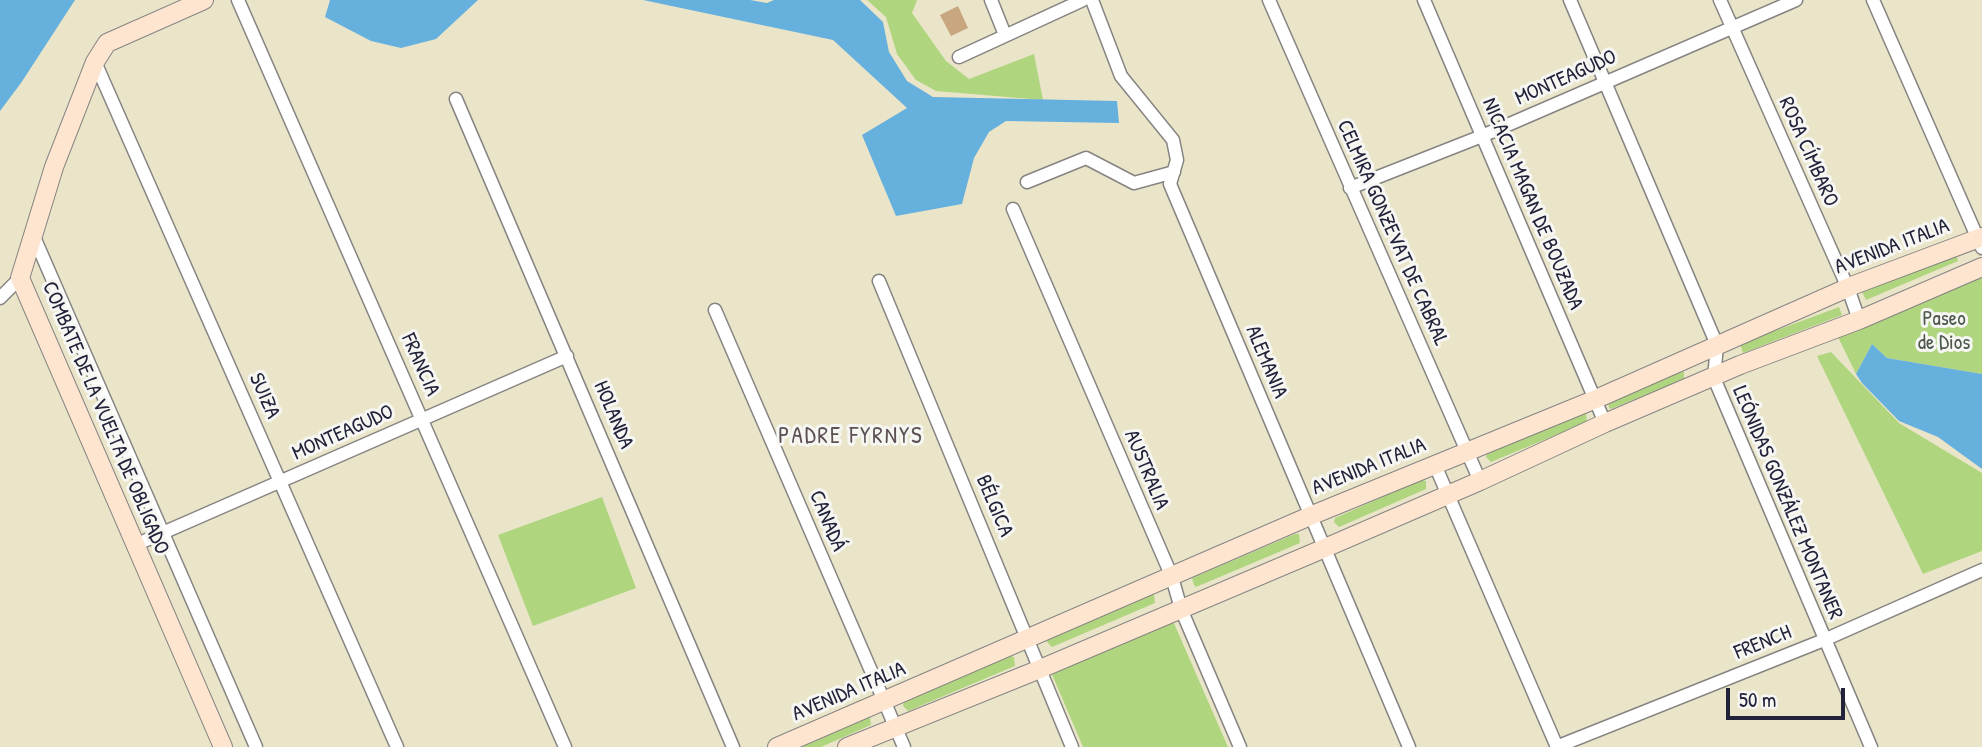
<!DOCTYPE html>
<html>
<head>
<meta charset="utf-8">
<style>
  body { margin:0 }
  #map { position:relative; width:1982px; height:747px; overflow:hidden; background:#eae5c9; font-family:"Patrick Hand",sans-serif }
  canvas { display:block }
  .scale { position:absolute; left:1726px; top:688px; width:119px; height:32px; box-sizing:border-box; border:4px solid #22223b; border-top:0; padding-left:9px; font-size:21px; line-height:24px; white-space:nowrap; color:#22223b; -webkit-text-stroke:5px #f6f6f2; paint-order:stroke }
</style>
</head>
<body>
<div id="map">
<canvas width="1982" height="747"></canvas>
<div class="scale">50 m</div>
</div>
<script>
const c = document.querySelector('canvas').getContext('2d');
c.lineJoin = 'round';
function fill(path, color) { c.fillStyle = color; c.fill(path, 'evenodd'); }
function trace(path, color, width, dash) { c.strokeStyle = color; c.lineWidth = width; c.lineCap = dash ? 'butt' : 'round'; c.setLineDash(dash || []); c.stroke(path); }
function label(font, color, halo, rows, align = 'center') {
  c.font = font + ' "Patrick Hand",sans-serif'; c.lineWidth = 6; c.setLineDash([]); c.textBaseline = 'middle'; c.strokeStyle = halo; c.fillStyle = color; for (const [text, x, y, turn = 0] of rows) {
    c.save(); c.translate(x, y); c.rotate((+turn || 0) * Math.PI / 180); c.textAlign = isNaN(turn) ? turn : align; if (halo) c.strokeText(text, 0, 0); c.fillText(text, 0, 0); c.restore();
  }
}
fill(new Path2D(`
  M867 0H917L912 13 946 61 969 79 1034 54 1043 100 936 91 916 80 897 54 886 17Z
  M1956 253 1958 261 1866 300 1862 292Z
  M1982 274V374L1887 358 1872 344 1856 374 1838 337Z
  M1839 307 1842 315 1743 353 1740 344Z
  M1831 352 1899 423 1982 473V551L1923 574 1817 356Z
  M1680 371 1684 372V379L1611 409 1609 408 1608 402Z
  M1582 412 1586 413 1587 422 1491 462 1486 457 1487 454Z
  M1421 480 1426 481V489L1339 527 1334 522 1335 518Z
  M602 497 636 588 533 626 498 535Z
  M1295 534H1299L1300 543 1196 587 1194 585 1192 578Z
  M1150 594H1154L1155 603 1052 647 1047 642 1048 639Z
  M1173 621 1228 747H1083L1051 672Z
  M1010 656 1014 657 1015 666 908 711 903 706 904 702Z
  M866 716 870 717 871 725 821 747H796Z`), '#b0d57f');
fill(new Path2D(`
  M0 0H75L21 83 0 111Z
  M330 0H478L436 39 401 48 371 41 325 17Z
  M643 0H750L767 3 774 0H860L883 22 889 52 907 81 933 97 1117 101 1119 123 1006 121 989 132 974 158 962 204 896 216 862 135 907 108 833 40Z
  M1872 344 1887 358 1982 374V469L1938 437 1899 421 1862 383 1856 374Z`), '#66b0de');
fill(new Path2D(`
  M958 6 968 28 951 36 940 15Z`), '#c7a680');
const street = new Path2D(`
  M238 0 565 747
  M991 0 1005 35
  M1092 0 1121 76 1173 140 1177 160 1170 184 1409 747
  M1269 0 1480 481
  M1424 0 1605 423
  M1570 0 1717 345 1714 378 1871 747
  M1720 0 1848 288 1859 320
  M1873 0 1982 248
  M959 57 1083 0
  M95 62 397 747
  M456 99 733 747
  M1027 182 1086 158 1134 183 1174 172
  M1350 188 1482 136 1796 0
  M1013 209 1172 577 1181 609 1240 747
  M34 237 256 747
  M879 281 1072 747
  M0 298 20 278
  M715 310 904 747
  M1435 465 1557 747
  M135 545 567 356
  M1556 747 1824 640 1982 570`);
const secondary = new Path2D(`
  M204 0 107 43 95 62 54 167 20 278 223 747
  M777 747 1310 516 1596 399 1854 285 1982 237
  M847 747 1040 669 1325 548 1480 481 1605 423 1740 365 1859 320 1982 267`);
trace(street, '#868482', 15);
trace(secondary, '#868482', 20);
trace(street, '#fff', 12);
trace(secondary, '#fde5d0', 18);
label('21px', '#22223b', '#f6f6f2', [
  ["MONTEAGUDO",1566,78,-24],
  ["ROSA CÍMBARO",1808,152,66],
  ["NICACIA MAGAN DE BOUZADA",1532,204,67],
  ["CELMIRA GONZEVAT DE CABRAL",1392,233,66],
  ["AVENIDA ITALIA",1892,247,-21],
  ["ALEMANIA",1266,362,67],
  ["FRANCIA",420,365,66],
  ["SUIZA",264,396,66],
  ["HOLANDA",613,415,67],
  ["COMBATE DE LA VUELTA DE OBLIGADO",105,418,67],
  ["MONTEAGUDO",343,433,-24],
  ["AVENIDA ITALIA",1369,467,-22],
  ["AUSTRALIA",1146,470,67],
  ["LEÓNIDAS GONZÁLEZ MONTANER",1787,503,67],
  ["BÉLGICA",994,506,67],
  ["CANADÁ",827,521,67],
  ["FRENCH",1763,643,-22],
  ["AVENIDA ITALIA",849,692,-23]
]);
label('21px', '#4d584f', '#f6f6f2', [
  ["Paseo",1944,319],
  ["de Dios",1944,343]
]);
c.letterSpacing = '2px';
label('23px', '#5c5053', '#f6f6f2', [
  ["PADRE FYRNYS",851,437]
]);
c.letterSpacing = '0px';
</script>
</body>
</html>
